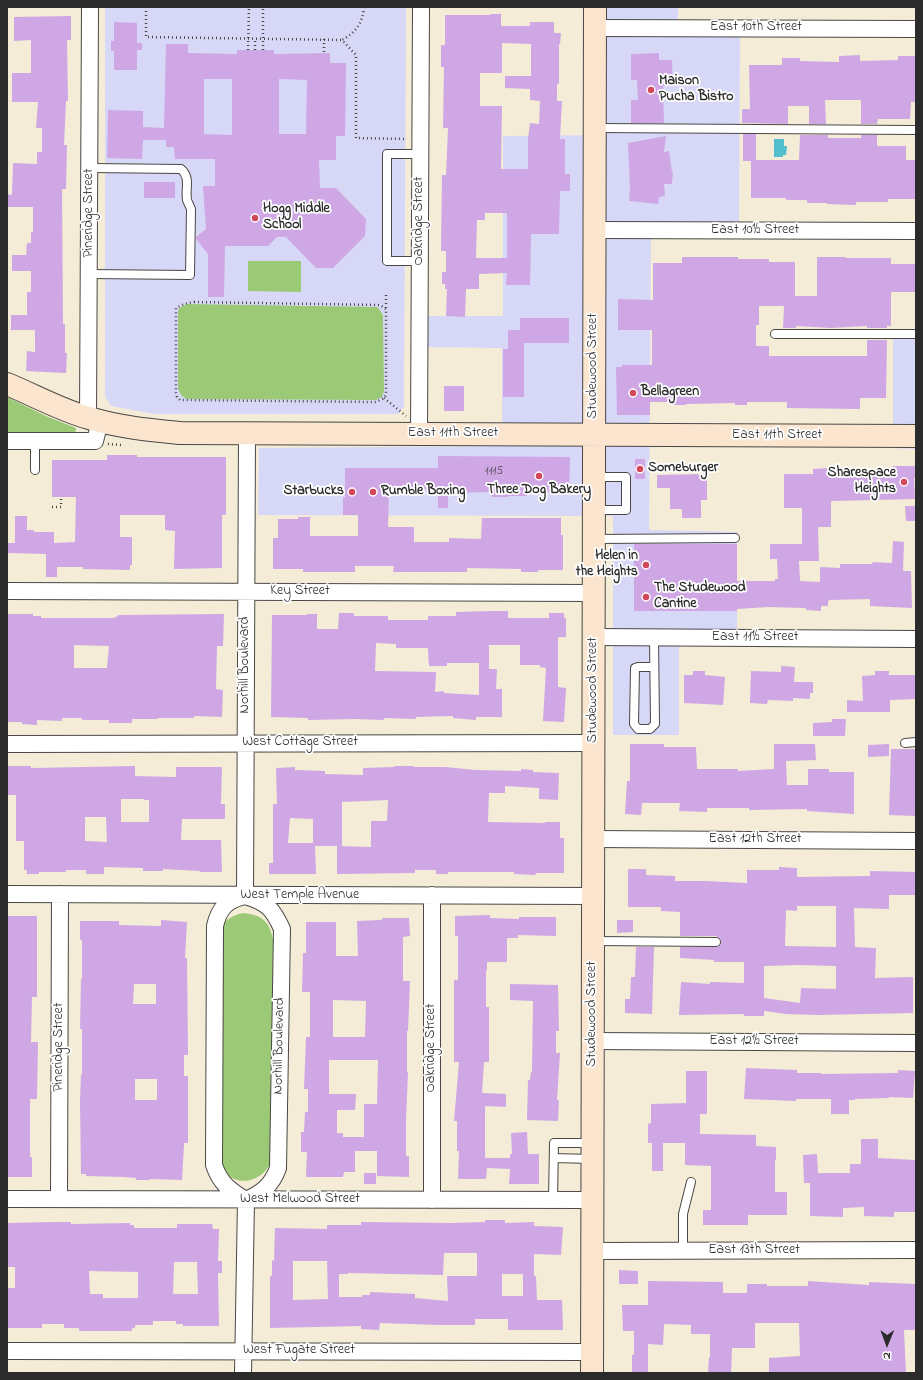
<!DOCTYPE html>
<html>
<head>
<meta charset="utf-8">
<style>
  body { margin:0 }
  #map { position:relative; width:923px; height:1380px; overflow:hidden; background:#f4ecd7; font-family:"Indie Flower",sans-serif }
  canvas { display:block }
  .frame { position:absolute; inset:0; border:8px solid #2b2b2b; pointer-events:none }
  .north { position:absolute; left:867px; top:1324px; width:40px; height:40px; -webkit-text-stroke:3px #fff; paint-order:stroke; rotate:181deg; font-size:11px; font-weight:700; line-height:16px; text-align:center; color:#2b2b2b }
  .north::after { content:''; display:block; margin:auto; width:14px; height:18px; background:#2b2b2b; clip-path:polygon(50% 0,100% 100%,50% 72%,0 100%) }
</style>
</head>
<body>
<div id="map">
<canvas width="923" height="1380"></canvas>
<div class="frame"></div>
<div class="north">N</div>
</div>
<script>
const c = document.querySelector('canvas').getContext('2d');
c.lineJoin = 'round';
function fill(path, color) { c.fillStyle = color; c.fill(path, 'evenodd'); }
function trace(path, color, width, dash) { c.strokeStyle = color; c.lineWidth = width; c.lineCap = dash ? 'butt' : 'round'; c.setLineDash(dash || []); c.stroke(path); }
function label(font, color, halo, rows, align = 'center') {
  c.font = font + ' "Indie Flower",sans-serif'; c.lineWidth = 3.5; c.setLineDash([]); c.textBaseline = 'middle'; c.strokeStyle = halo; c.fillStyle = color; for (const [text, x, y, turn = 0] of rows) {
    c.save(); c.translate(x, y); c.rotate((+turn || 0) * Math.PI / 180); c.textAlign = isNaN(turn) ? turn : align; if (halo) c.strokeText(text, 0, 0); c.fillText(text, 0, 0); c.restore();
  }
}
fill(new Path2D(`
  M105 7H406L404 407 398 414H154L111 406 105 396Z
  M606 7H678V21H740L739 225 651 224 649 530 737 532V629L679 630V735H613V516L258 515 259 448 502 446V348L424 347 425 316H503V136L606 135Z
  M893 336H916V449L893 448Z`), '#d7d7f8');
fill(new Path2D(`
  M248 261H301V292L248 291Z
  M188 304 377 307 379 309 383 315 384 391 382 397 376 400 186 399 181 395 178 389V310L182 306Z
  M7 397 46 416 76 428 75 435H7Z
  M243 913C261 915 269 920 273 939L272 1157C269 1177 242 1190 226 1173 223 1169 221 1164 220 1159L222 925C228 918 234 915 243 913Z`), '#9cc976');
fill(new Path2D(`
  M774 139H784V146H787L786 155H783V157H774Z`), '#53bece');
fill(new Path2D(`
  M490 14H501V26H530V22H554V33H561L560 44H559V84H557V101H562L560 139H565V174H570V191H560L559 234H531L530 285H506L507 273 479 274V289H466L465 317 446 316 447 289H445V284H442V272H446V251H441L442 175H446L448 128H443L444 67H441V45H445V15H490ZM502 43 531 44V76H505V88L530 89V100L540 101 539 124 530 123 528 139V169H501L502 106H480V73H502ZM485 213H507V258H476L477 220H485Z
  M71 16V40H67L68 101H66L64 145H67L66 189H62L63 324H65V353H67L66 373 26 371 27 351 35 352V330H11V315H27V292H31V271H12V255H26L27 243H31V232H33V207H7V194L12 195 13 163 37 164V152H42V128H36L38 102H12V73H31V40L14 41V17Z
  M114 22 137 23V43H142V50H137V70H114V51H111V41H114Z
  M166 44H188V53L237 54V50H274V54L330 53V63H346L345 136H336V160H319L320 188H336L366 219 365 236 333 268H316L286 237H277L268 246H225L224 297H208V254L196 239V237L206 229 203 186H215V159H175L174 147H166V140H143L142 159 107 158 108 110 143 111V127L164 128ZM204 79H232V135L204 134ZM279 79 307 80 306 134H279Z
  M659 53V60H672L673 86H663L664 123H631V100H638L637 80H631V54Z
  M860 55V61L898 60V56H916V102H911L910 119H878L877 124H861V100H825L826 124H809V106H788V124L742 123V109H750L749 65H782V58H800V61L839 62V56Z
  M743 134H756V160H799L800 135H828V138H861V135H877V146H906V160H915V199H888V202H856V205L827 204V203H807V200H786V198H751V161H743Z
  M666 136 664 152 669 151 672 172H673L672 184H664L665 196 659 197 658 204 629 201 630 188 628 143Z
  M144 182H175V198H144Z
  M682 257H738V259H769V262H795V296H817V257H846V258H891V264H916V292H891V326H887V328H867V326L831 328 796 326V328H783L784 306H759V325H756V346H769V356H867V340H887L886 398H860V409L787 408V402H747V405H735V403L686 404V405H674V402H650V415H617L616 367H622V365H652V330H618V299L653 300V263H682Z
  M520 318H569V343H524V397H503V349H508V330H520Z
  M444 386H464V411H444Z
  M107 455H137V457H226V515H222V568L174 569 175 531 165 530V515H120V537H132V565H130V570L83 569V567H57V577H46V554L7 553V543H15V516H27V530H34V532H54V543L75 542 76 497H52V460H107Z
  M438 456 570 457 569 492H527V496H508V497H492V492L448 493V508H438V489L389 490 388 527H414V542H449V538L481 539 482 518H561V535H563V570H538V572H521V569L467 568V572H393L394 566H355V572H303V569H273V538H278V519H298V517H310V536H358V515H343V497L345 498V468H438Z
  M635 459H645V479H635Z
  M893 466H916V478H914L915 499 831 501V527H818L819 561H799L800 581 820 582V567L840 568V564H872L873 562 892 563 893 541 904 542 903 571H911L912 608 870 606V599L830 600 828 601V606H821V611L806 610V608L768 607 737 609V611H634V544H737V581H775V579H778L777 559H770V544H802V508H784V474H813V469L829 468V470H893Z
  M707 474V500H701V518H682V509H670V488H657V475Z
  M905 506H916V521H906Z
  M493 611H508V618H549V613H564V618H566V637H558V687L566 688 564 722 543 721 546 668 540 667V665H520V645H489V669H497L496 689H502V717H476V720L453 718V716L416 717V719L384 718V720L355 719 308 720V718L271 717 272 615H307V614H317V629H338L339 613H354V616H388V620H428V616H456V612ZM376 643 396 644V648H428L429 666H447V663H479V695L444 693V691L435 692 436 672 375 671Z
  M7 614H33V616H41V618H115V617L118 616V615L224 614 223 646H217L216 689 223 690 222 717 194 716V718H158V719H132V723H109V720H82V718H62V721L37 720V725L22 724V722H7ZM74 645 109 646 107 668H74Z
  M781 666 795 667 794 682H813V693H810V699L793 698V701L768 700 767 704 750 703 751 671 781 672Z
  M693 671H705V675L725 677 723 705 684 703V675H693Z
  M875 671H889V675H916V699L890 700V712H847V700L863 701 862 676 875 675Z
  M832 719H846L845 736H813V723L832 722Z
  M630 744H664V747H696L697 769H738V771L774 769V744H815L816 760 786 761 787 785H808V769H829V772H854V814L807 811V809L749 810V808H707V812L679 811 680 803H642L641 815 625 814 627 781H630Z
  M889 744V756L868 757V745Z
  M891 749H916V816L889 815Z
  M7 766H31V768L135 766V776L176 777V767H222L221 804H225V819H182L181 840H221L222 872H200V871L163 869V871H143V868L104 867V874H86V870H66V872H39V874H27V870H24V841H16V795H7ZM121 799H144V800H149V822H121ZM85 817H106L107 842 85 841Z
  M394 766H414V767H445L475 770 521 771V769L533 770V772L559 773 558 800 539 799V788L505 786V793H489L488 822 545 823V822H560V838H564V873H536L535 875 514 874V872H448V874H436V870H415V873L337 874V846L371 847V821H387L388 800 342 802V846H315L316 874H269V863H273V804H277L276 768 295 767V770L325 771V774L363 775V768L394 767ZM290 818 313 819V843H288Z
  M779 867 797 868V877L870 876V871L916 872V895H889V909L854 908 855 947 876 948 875 978 913 977V1013L817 1015 786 1014 764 1011V1016H744V1014L679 1015 681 982 710 984V982L744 983V962H714V960L680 958V947H716L720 945 721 940 716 936H680V912L661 911V907H628V869H646V875L675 876V881H705L747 883V870H779ZM797 906H836V947L785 946 786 910 797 911ZM799 965 836 966V989L801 988 800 1003 764 998V966Z
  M490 915V918L519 919V917H556V936L518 935V938H507V962H487V970H486V1007H489V1062H484L482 1093 506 1094V1107L485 1106V1158H510V1154H512L511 1133 527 1132 528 1154H539V1184H509L510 1169 487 1168 486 1179H458L459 1151H457V1121H454L459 1062H454V980H458V936H455V916Z
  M7 916H37V997H32L31 1042H38L37 1099H30V1157H32V1177H7Z
  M382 918H409L410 936 403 937V981H410L408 1031H407V1072H408L406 1120V1156H409V1177L377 1176V1151H355V1172H344L343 1177H306L307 1152H301V1132H304L305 1112H308V1089H304L306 1037H310V992H302L303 953H306V922H336V956H358L357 921 382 920ZM333 1000 366 1001 365 1037H333ZM329 1060H378L377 1104H364V1137H343V1133H337V1110H355L356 1094H329Z
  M161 920 187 922 185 958H187L188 1055H184V1076H188V1143H184V1145L182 1180 150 1179V1180H136V1178L124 1177 86 1176V1174H81L80 1102 81 1074H82V1029H80L81 979H82V940H80V921H119V925L161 926ZM134 984H156V1004H133ZM135 1079H157V1100H135Z
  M617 920H633V932L617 933Z
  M636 947H654L652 1014 625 1013V999H630L631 977H635Z
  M510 984 558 985 559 1031H556V1053H560L557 1100H559L558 1121 527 1120 528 1080H530L531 1072H532L533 1001 510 1000Z
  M746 1068 797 1070V1073H821V1074L898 1073V1070L915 1071 913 1098 889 1097V1098L855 1099V1100H849V1114H831V1099H796V1101L744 1099Z
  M686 1071H707V1114H700V1134L756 1135V1146L776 1147V1160H775V1192H787V1215H748V1225H703V1210H711V1166L685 1165V1143H663V1171H652V1143H648V1124L651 1123V1104L686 1103Z
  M861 1139H878V1158L916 1160V1212H894V1217L864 1216V1207L843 1208V1217L810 1216V1183H804L803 1155 817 1154 818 1173H850V1164H861Z
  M364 1173H376V1184H364Z
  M485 1220H505V1223L534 1222V1226L563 1227 561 1255 534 1254V1276H536L537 1300H562L563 1330H508V1319H475V1325H440L380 1323 379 1330 361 1329V1326L270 1328V1276H272V1260L274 1261 275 1228 327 1229V1225H361V1222L452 1223 485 1222ZM444 1253H477V1276H447L448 1301 415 1298V1294L370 1292V1295H362V1297H339V1274H348V1273L443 1275ZM293 1261H327L328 1299 293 1300ZM502 1274H523V1296H502Z
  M55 1222H71V1224L130 1223V1225H134V1228H177V1224H212L213 1229H219L218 1261H222V1273H218L219 1326H183V1324H176V1321H153V1325H135V1328H132V1331H79V1328H64V1324H42V1328H7V1288H15V1267H7V1223ZM174 1262H197L198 1294H173ZM89 1271 138 1272V1298H103V1294H90Z
  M619 1270 638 1271V1284H619Z
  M648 1281 723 1282V1293H747V1284H767V1286H808V1281L869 1285V1282L916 1284V1330H904L906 1373 769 1372V1358L800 1356 799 1323H755V1348H732L731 1373H708L709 1357 710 1358V1334H691V1325L664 1324 663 1345 648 1344V1373H632V1355H634V1331H623L622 1305H648Z`), '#cea7e4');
const lane = new Path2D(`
  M596 128 916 130
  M420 261H387V154H420
  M90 274 190 275 191 209C190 206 188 203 187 200 185 188 191 178 181 169L90 168
  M775 334H916
  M35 441V470
  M594 477H626V510H595
  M596 539 735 538
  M654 637 655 724 650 729H638L634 724 635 668 638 667H654
  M905 743 916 742
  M594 941 716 942
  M554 1158 591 1159
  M553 1200 554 1143H592
  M683 1251V1214L691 1182`);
const street = new Path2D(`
  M595 28 916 29
  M595 230 916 231
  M88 418 90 7
  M419 434 421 7
  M7 441H95L100 421
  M7 591 594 593
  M594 637 916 639
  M7 744 594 743
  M593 839 916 841
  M7 894 593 896
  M245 896C267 902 273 909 282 929L278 1168C272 1185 262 1193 246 1200 230 1191 220 1183 214 1165L215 926C219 908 227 900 245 896Z
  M245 896 247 433
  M593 1041 916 1043
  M7 1199 592 1200
  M59 1199 60 894
  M432 1200V895
  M592 1251 916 1250
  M7 1351 592 1352
  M243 1373 246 1200`);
const secondary = new Path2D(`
  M7 384C34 395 60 410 89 418 118 427 150 430 180 433L916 436
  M592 1373 595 7`);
trace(lane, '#494845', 10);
trace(street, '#494845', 18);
trace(secondary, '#494845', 24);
trace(new Path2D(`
  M146 7V37L342 40
  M364 7C363 23 355 33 342 40L356 55V138L407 139
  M324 39V54
  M248 50 249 7
  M255 50V38
  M263 50V7
  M194 302 380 305 386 309V395L384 398 376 402 180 400 177 397 176 393V308L184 304Z
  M386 308V293
  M384 398 406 416
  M108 444 121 445
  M52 507H61V497`), '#494845', 2.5, [1, 3]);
trace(lane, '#fff', 8);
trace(street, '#fff', 16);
trace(secondary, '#fce5cf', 22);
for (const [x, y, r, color] of [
  [651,90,4,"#d1495b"],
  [255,218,4,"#d1495b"],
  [633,393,4,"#d1495b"],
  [640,469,4,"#d1495b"],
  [539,476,4,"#d1495b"],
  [904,482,4,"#d1495b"],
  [352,492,4,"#d1495b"],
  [373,492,4,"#d1495b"],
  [646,565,4,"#d1495b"],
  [646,597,4,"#d1495b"]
]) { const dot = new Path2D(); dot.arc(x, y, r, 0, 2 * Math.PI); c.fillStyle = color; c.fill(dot); trace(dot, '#fff', 1.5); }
label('12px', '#544a59', null, [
  ["1115",494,472]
]);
label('14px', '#2b2b2b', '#fff', [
  ["East 10th Street",756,28],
  ["Pineridge Street",90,213,-90],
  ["Oakridge Street",420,221,-90],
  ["East 10½ Street",755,231],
  ["Studewood Street",594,366,-90],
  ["East 11th Street",453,434],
  ["East 11th Street",777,436],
  ["Key Street",300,592],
  ["East 11½ Street",755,638],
  ["Norhill Boulevard",246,665,-90],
  ["Studewood Street",594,690,-90],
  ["West Cottage Street",300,743],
  ["East 12th Street",755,840],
  ["West Temple Avenue",300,896],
  ["Studewood Street",593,1014,-90],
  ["East 12½ Street",754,1042],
  ["Norhill Boulevard",280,1046,-89],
  ["Pineridge Street",60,1047,-90],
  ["Oakridge Street",432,1048,-90],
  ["West Melwood Street",300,1200],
  ["East 13th Street",754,1251],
  ["West Fugate Street",299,1351]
]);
label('bold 14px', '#2b2b2b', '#fff', [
  ["Maison",659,82],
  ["Pucha Bistro",659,98],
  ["Hogg Middle",263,210],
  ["School",263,226],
  ["Bellagreen",641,393],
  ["Someburger",648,469],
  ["Sharespace",896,474,"right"],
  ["Heights",896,490,"right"],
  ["Three Dog Bakery",539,491,"center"],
  ["Starbucks",344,492,"right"],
  ["Rumble Boxing",381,492],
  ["Helen in",638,557,"right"],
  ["the Heights",638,573,"right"],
  ["The Studewood",654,589],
  ["Cantine",654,605]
], 'left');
</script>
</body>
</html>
